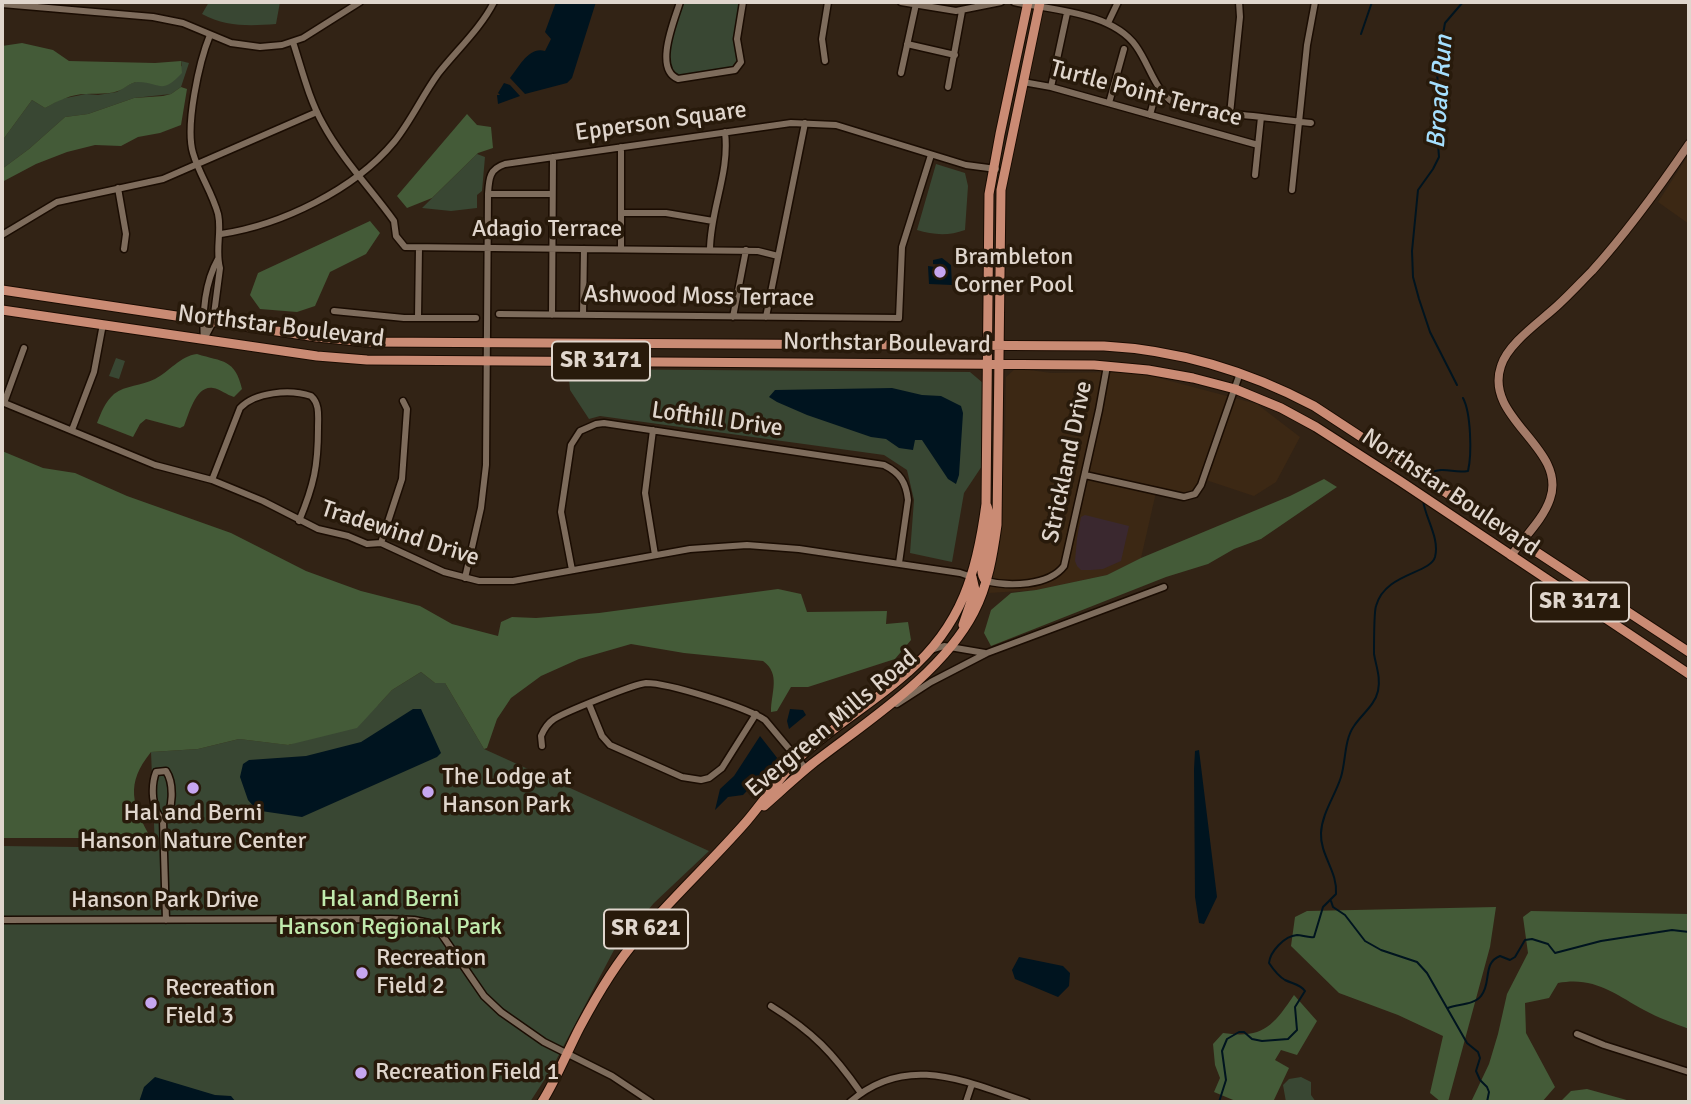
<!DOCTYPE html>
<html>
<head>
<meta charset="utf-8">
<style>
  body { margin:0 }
  #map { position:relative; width:1691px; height:1104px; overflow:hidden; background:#322315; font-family:Signika,sans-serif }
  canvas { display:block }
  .frame { position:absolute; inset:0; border:4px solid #e0d6cd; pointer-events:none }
</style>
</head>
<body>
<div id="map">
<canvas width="1691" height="1104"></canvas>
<div class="frame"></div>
</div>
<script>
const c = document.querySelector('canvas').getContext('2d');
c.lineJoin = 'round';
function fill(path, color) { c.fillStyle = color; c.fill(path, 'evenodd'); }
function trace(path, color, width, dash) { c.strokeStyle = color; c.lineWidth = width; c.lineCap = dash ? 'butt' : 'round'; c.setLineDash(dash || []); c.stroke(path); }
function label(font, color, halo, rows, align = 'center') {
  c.font = font + ' Signika,sans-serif'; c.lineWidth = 7; c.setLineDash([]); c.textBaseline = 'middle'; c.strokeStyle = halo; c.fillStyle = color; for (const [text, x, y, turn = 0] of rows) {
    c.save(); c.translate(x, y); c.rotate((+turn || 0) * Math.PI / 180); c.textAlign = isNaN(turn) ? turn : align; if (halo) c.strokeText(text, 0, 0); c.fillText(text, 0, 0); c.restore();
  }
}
fill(new Path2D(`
  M1689 154V224L1658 202Z
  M1016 368 1051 373 1120 372 1144 374 1257 404 1300 437 1276 482 1254 496 1200 478 1195 489 1187 494 1157 488 1141 558 1107 575 1036 590 989 593 1005 434 1006 377Z`), '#3c2814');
fill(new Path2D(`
  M1085 515 1129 526 1121 561 1103 569 1091 570H1081L1077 566 1075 561 1077 538 1081 517Z`), '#3a282f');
fill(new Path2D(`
  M209 2H280L276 24C250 26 226 27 202 14Z
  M680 2H743L738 31 739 67 674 77 666 52Z
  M181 61 189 63 181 87 171 94 134 98 88 114 65 117 29 149 2 169V141L32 100 45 108 61 99 86 94 98 95 117 92 130 84 182 66Z
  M477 154 485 157 482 191 477 195V208L451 211 422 208Z
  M936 164 965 173 968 186 965 230C949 236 933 235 917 230Z
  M116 358 125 361 119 379 109 376Z
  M568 369 970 372 983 383 982 466 964 493 952 562 910 553 914 500 907 470 884 455 600 416 589 419 570 390Z
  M421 672 435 683H445L484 749 709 851 654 903 614 950 552 1068 530 1102H2V846L155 848 151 752 198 749 239 739 289 745 378 705 392 690Z
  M1301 1077 1311 1082V1095L1316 1102H1286L1283 1085 1289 1079Z`), '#394733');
fill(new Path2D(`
  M22 43 53 50 69 61 155 63 181 61 182 73C161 95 162 83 138 82 130 82 125 89 118 91 108 95 97 93 86 94 71 94 58 101 45 108L32 100 2 141V46Z
  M181 87 187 89 181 125 160 133 138 137 121 146 95 145 67 152 36 164 2 182V169L29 149 65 117 88 114 134 98 163 96 171 94Z
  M467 114 477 125 491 127 493 148 478 153 432 198 407 208 397 196Z
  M370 221 380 233 366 254 330 272 315 306 297 312 260 309 250 295 258 273Z
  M197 354C223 362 235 359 242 389L234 397C227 395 220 389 213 388 196 385 189 414 184 426L180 428 146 419 140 424 133 437 97 423C101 413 105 402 114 394 126 385 141 386 155 379 169 372 180 356 197 354Z
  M2 451 43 468 75 473 127 496 231 533 306 571 361 591 420 606 452 624 498 636 501 622 512 617 536 618 599 613 778 589 801 594 807 612 887 611 886 624 908 622 911 640 895 659 808 687H791L777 711 771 712C771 692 781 674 763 661L684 653 631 644 579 659 541 676 511 698 497 719 487 748 484 749 445 683H435L421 672 392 690 357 728 288 745 239 739 198 749 151 752C125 784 132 805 151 838H2Z
  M1324 479 1337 487 1261 539 1234 549 1208 564 1166 577 991 646 984 633 991 610 1011 593 1036 590 1107 575 1141 558 1290 496Z
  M1496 907 1490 947 1448 1102H1441L1430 1093 1443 1036 1398 1015 1339 993 1291 946 1295 917 1307 911Z
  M1531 911 1689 914V1029C1674 1023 1658 1018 1644 1010 1615 994 1594 976 1558 983L1549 998 1525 1003 1526 1033 1555 1087 1542 1102H1471L1489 1064 1498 1034 1507 994 1528 953 1523 917Z
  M1294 995 1317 1021 1297 1055 1281 1050 1275 1060 1289 1068 1273 1102H1238L1214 1092 1220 1078 1215 1065 1213 1044 1223 1033C1263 1039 1273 1026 1294 995Z
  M1587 1089 1634 1102H1560L1571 1091Z`), '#445b38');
fill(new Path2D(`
  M556 2H596L572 78 567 83 525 94 510 78C519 67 529 46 545 51L551 39 545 32Z
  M504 83 510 85 520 96 498 104 497 95H500L498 93Z
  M942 258 951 265 952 285 929 284 928 266 942 268 941 265 933 264V260Z
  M892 388 922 395 941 396 961 406 963 413 959 475 956 484 948 479 922 440H915L913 450 899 448 886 439 871 437 807 415 777 402 769 397 775 390Z
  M413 709H421L441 753 437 757 302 817 261 811 254 807 248 800 240 777 243 764 249 760 306 756 361 742Z
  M790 709 803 710 806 715 789 729 787 721Z
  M760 736 778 759 743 795 728 797 715 810 720 789 734 776Z
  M1199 750 1217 897 1204 924 1199 923 1195 897 1194 769 1195 751Z
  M1019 957 1063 966 1070 973 1069 986 1058 997 1015 979 1012 970Z
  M155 1077 215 1095 231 1096 236 1102H139L144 1087Z`), '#00141f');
trace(new Path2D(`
  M1361 34 1372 2
  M1457 385 1430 332 1419 299 1413 277 1412 251 1418 190 1433 169 1439 157 1437 131 1440 116 1437 72 1443 34 1445 23 1463 2
  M1426 474C1447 465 1451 474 1468 471 1472 454 1471 413 1463 398
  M1331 901 1333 907 1345 915 1365 941 1381 950 1417 962 1427 973 1467 1043 1478 1052 1480 1058 1476 1071 1480 1080 1487 1087 1489 1092 1487 1102
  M1448 1008C1457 1004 1474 1005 1481 996 1492 983 1482 963 1500 956L1510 960 1515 957 1525 940 1532 939 1548 944 1555 953 1601 941 1672 930 1689 932
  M1219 1102 1226 1080 1222 1051 1227 1039 1239 1032H1244L1252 1039 1262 1041 1288 1039 1297 1030 1295 1007 1305 991C1300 984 1293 984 1285 980 1278 976 1273 969 1269 963 1270 952 1284 936 1297 935 1302 935 1308 938 1314 937L1323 907 1336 894C1338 872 1320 855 1321 833 1322 813 1335 796 1341 777 1346 761 1344 740 1354 726 1362 714 1375 705 1378 691 1381 678 1376 666 1374 654 1374 646 1374 612 1376 606 1385 573 1430 574 1435 557 1440 538 1425 518 1423 500`), '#00141f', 2);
const street = new Path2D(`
  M680 2C675 19 653 69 678 79L735 70 741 62 737 39 743 2
  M901 2 956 11 1001 2
  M1014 2C1052 10 1112 12 1136 46 1151 67 1155 94 1179 106 1195 115 1213 113 1231 114 1258 116 1284 120 1311 123
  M2 4 153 17 183 23 231 43 260 47 282 45 303 38 360 2
  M1108 23 1118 2
  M293 42C302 70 309 99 323 124 342 159 371 189 394 221L396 236 405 247 758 251 778 256
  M907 44 955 55
  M825 61 822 39 828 2
  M901 73 916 4
  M1023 82 1051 87 1258 145
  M948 87 962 11
  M1051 87 1067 13
  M1109 103 1124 49
  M1230 114 1240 17 1239 2
  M1150 115 1153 104 1163 94
  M1255 175 1261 117
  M118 188 126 234 124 249
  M1292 190 1307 45 1315 2
  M488 194H552
  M621 213H666L713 221
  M221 234C281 225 354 190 394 142 411 121 422 96 438 74 456 51 481 28 494 2
  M2 235 57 202 163 179 317 112
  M621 249V147
  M710 250C710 210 730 173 725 132
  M334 311 404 318H476
  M499 314 899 318 902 247 931 155
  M552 315 553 157
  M583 315 584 249
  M418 317 419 248
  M733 317 746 250
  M766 317 805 123
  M204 339 213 322 220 268C215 250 222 232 218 214 212 192 199 174 193 153 185 126 199 62 210 35
  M204 339C202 313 205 282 218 259
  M2 402 155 465 212 480 263 501 318 529 348 536 367 544 381 543 444 572 479 581H513L690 549 747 545 799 549 960 573 972 577
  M4 403 24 348
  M72 430 94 372 103 324
  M653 430 645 493 655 555
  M1085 475 1184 497 1195 494 1201 485 1240 373
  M212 480 240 408C255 392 290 389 311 396 320 404 318 416 318 428 318 466 314 485 299 521
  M381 543 402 479 407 409 403 401
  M572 570 561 512 571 445 580 431 596 424 604 423 884 465C900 473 906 482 908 500L899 563
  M465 578 481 508 486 465 488 194C489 179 489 169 505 164L791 123 836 125 966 165 996 169
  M986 581C1009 587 1049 586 1064 566L1099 410 1107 366
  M931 650 944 646 985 653
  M589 704 602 736 610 745 682 777 701 780 709 778 722 768 756 714
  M897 704 931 682 987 653 1164 587
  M542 746 541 736C544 729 548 723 554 719 565 712 634 684 646 683 668 683 746 707 765 720L806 769
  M163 820C151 811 151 785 156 772L166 771C174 783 174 811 163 820L166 920
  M2 920 390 919 414 920 429 923 440 932 484 996 501 1012 544 1042 612 1076 651 1102
  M771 1006C813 1032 833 1053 861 1093
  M1577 1034 1604 1045 1689 1072
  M850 1102C907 1052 966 1082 1027 1102
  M966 1102 972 1084`);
const secondary = new Path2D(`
  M1511 556C1523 538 1543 520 1550 499 1568 448 1483 419 1501 366 1508 343 1541 321 1558 305 1570 294 1581 282 1592 271 1628 231 1659 188 1689 144`);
const primary = new Path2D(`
  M2 290 317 337 366 342 1104 346C1179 350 1248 371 1314 406L1689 652
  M2 310 317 356 367 360 1094 365 1148 370 1193 378 1235 389 1281 408 1316 427 1400 481 1689 674
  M986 504C998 529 972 566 986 581
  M963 625 975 590 972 577
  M764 806C780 792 796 777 812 764 866 722 942 674 974 612 988 585 993 554 997 525L1001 190 1040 2
  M542 1102C557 1078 567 1052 580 1027 596 997 615 964 638 938 672 898 711 862 746 822 764 801 780 776 800 757 834 725 874 703 908 672 962 625 977 572 986 504L989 194 1000 134 1028 2`);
trace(street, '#1a0c02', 9);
trace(secondary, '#1a0c02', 10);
trace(primary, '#1a0c02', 11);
trace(street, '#7e6c5c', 6);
trace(secondary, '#a47b68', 8);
trace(primary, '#ca8b74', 9);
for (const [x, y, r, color] of [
  [940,272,7,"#c6a6f0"],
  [193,788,7,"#c6a6f0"],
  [428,792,7,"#c6a6f0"],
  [362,973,7,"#c6a6f0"],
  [151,1003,7,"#c6a6f0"],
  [361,1073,7,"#c6a6f0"]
]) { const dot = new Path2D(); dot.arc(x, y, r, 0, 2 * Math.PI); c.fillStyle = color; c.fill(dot); trace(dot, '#281a0b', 2.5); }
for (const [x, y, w] of [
  [601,361,98],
  [1580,602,98],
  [646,929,84]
]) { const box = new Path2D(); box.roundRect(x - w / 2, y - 19.5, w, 39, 5); c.fillStyle = '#281a0b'; c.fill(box); trace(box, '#e0d6cd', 2); }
label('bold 23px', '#e0d6cd', null, [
  ["SR 3171",601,361],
  ["SR 3171",1580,602],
  ["SR 621",646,929]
]);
label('24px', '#e0d6cd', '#281a0b', [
  ["Turtle Point Terrace",1146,94,15],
  ["Epperson Square",661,122,-8],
  ["Adagio Terrace",547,230],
  ["Ashwood Moss Terrace",699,297,1],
  ["Northstar Boulevard",281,327,7],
  ["Northstar Boulevard",887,344,1],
  ["Lofthill Drive",717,420,8],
  ["Strickland Drive",1068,462,-78],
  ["Northstar Boulevard",1450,493,34],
  ["Tradewind Drive",400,534,18],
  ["Evergreen Mills Road",832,724,-40],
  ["Hanson Park Drive",165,901]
]);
label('24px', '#e0d6cd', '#281a0b', [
  ["Brambleton",954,258],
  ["Corner Pool",954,286],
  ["The Lodge at",442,778],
  ["Hanson Park",442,806],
  ["Hal and Berni",193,814,"center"],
  ["Hanson Nature Center",193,842,"center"],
  ["Recreation",376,959],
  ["Field 2",376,987],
  ["Recreation",165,989],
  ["Field 3",165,1017],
  ["Recreation Field 1",375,1073]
], 'left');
label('24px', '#c0eaad', '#281a0b', [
  ["Hal and Berni",390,900],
  ["Hanson Regional Park",390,928]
]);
label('italic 26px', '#a5dffe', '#281a0b', [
  ["Broad Run",1441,92,-86]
]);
</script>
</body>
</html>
